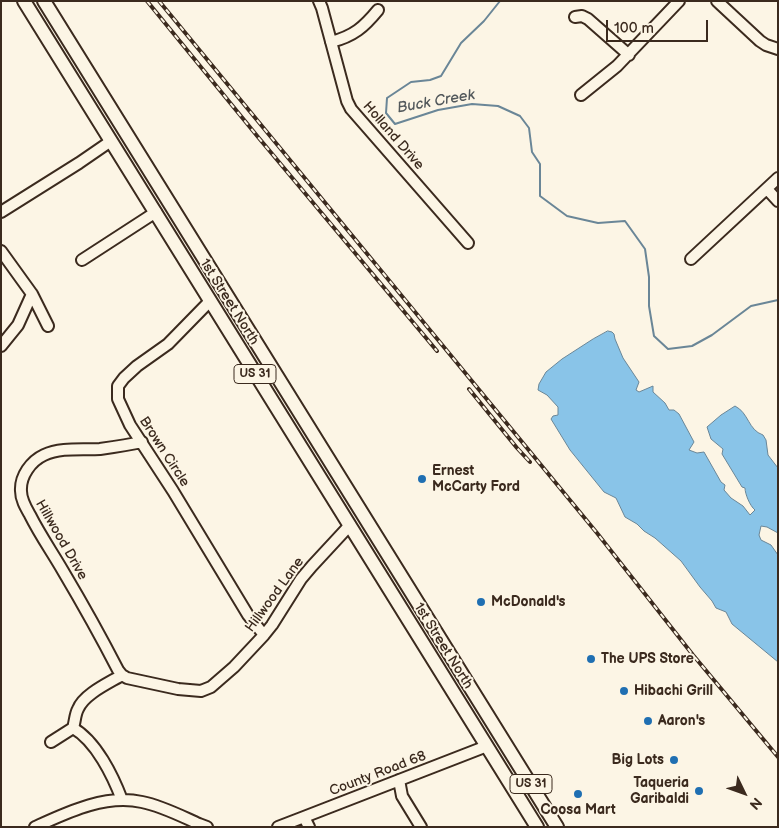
<!DOCTYPE html>
<html>
<head>
<meta charset="utf-8">
<style>
  body { margin:0 }
  #map { position:relative; width:779px; height:828px; overflow:hidden; background:#fcf5e5; font-family:"Balsamiq Sans",sans-serif }
  canvas { display:block }
  .frame { position:absolute; inset:0; border:2px solid #3b2a1e; pointer-events:none }
  .north { position:absolute; left:719px; top:768px; width:50px; height:50px; -webkit-text-stroke:4px #fcf5e5; paint-order:stroke; rotate:132deg; font-size:14px; font-weight:700; line-height:20px; text-align:center; color:#3b2a1e }
  .north::after { content:''; display:block; margin:auto; width:18px; height:22px; background:#3b2a1e; clip-path:polygon(50% 0,100% 100%,50% 72%,0 100%) }
  .scale { position:absolute; left:606px; top:20px; width:102px; height:22px; box-sizing:border-box; border:2px solid #3b2a1e; border-top:0; padding-left:6px; font-size:15px; line-height:18px; white-space:nowrap; color:#3b2a1e; -webkit-text-stroke:4px #fcf5e5; paint-order:stroke }
</style>
</head>
<body>
<div id="map">
<canvas width="779" height="828"></canvas>
<div class="frame"></div>
<div class="north">N</div>
<div class="scale">100 m</div>
</div>
<script>
const c = document.querySelector('canvas').getContext('2d');
c.lineJoin = 'round';
function fill(path, color) { c.fillStyle = color; c.fill(path, 'evenodd'); }
function trace(path, color, width, dash) { c.strokeStyle = color; c.lineWidth = width; c.lineCap = dash ? 'butt' : 'round'; c.setLineDash(dash || []); c.stroke(path); }
function label(font, color, halo, rows, align = 'center') {
  c.font = font + ' "Balsamiq Sans",sans-serif'; c.lineWidth = 4; c.setLineDash([]); c.textBaseline = 'middle'; c.strokeStyle = halo; c.fillStyle = color; for (const [text, x, y, turn = 0] of rows) {
    c.save(); c.translate(x, y); c.rotate((+turn || 0) * Math.PI / 180); c.textAlign = isNaN(turn) ? turn : align; if (halo) c.strokeText(text, 0, 0); c.fillText(text, 0, 0); c.restore();
  }
}
const water = new Path2D(`
  M608 331 612 332 614 334 615 339 623 358 639 382 636 390 639 392 653 386V392L665 403 669 410H674L679 414 694 442 689 450 697 453 704 452 721 482 725 485 724 490 731 498 743 506 750 515 755 510C750 506 745 494 745 488L742 487 722 454 723 449 711 439 707 427 721 415 735 406C749 413 748 430 763 435L766 440 768 455 778 468V533L767 527 761 526 759 535 761 540 771 545 778 555V662L732 624 726 612 716 608 712 601 700 587 681 561 655 538 644 531 637 524 625 517 616 498 604 492 570 450 551 419 553 416 558 415V407L547 395 538 390 539 384 546 372 562 359 593 339Z`);
fill(water, '#89c4e8');
trace(water, '#6a8697', 1);
trace(new Path2D(`
  M500 1 484 21 461 43 441 76 430 80 411 82 387 98 386 113 395 124 438 110 472 104 498 106 520 116 529 128 532 152 540 164V196L567 216 598 223 625 221 645 249 649 277V306L654 336 668 349 692 346 712 335 751 306 778 300`), '#6a8697', 2);
const minor = new Path2D(`
  M319 1 322 8 347 101 351 109 468 243
  M717 1 760 41 766 45 778 49
  M575 17 582 16 588 19 629 55
  M331 42C354 36 364 27 378 10
  M581 95 617 66 679 1
  M767 189 778 201
  M1 212 79 163 111 141
  M1 251 32 294 48 326
  M691 259 778 178
  M82 260 156 212
  M210 301 168 344 137 366 124 378 118 386V399L130 425 173 491 248 615 264 635
  M1 346 18 325 32 294
  M142 442C128 445 114 447 100 449 82 450 61 447 44 455 31 461 20 476 21 491 21 500 26 508 30 515 40 535 52 552 63 571 82 603 101 637 118 670L122 675 127 678 178 689 201 691 211 687 234 667 264 635 272 625 301 579 312 566 350 525
  M73 728C96 741 113 776 122 800
  M73 728C75 722 75 714 78 709 84 694 109 683 122 675
  M51 742 73 728
  M399 780 402 796 421 827
  M304 817 309 827
  M35 827C68 812 105 794 142 802 162 806 181 816 199 824L207 827
  M278 827 304 817 487 746`);
const major = new Path2D(`
  M24 1 537 827
  M44 1 557 827`);
trace(minor, '#3b2a1e', 14);
trace(major, '#3b2a1e', 16);
trace(minor, '#fcf5e5', 10);
trace(major, '#fcf5e5', 12);
const rail = new Path2D(`
  M147 1 258 137 437 351
  M159 1 597 533 693 655 778 757
  M469 389 517 448 530 462`);
trace(rail, '#3b2a1e', 4);
trace(rail, '#fcf5e5', 2, [5.5]);
for (const [x, y, r, color] of [
  [422,479,5,"#1f6fb2"],
  [481,602,5,"#1f6fb2"],
  [591,659,5,"#1f6fb2"],
  [624,691,5,"#1f6fb2"],
  [648,721,5,"#1f6fb2"],
  [674,760,5,"#1f6fb2"],
  [699,791,5,"#1f6fb2"],
  [578,794,5,"#1f6fb2"]
]) { const dot = new Path2D(); dot.arc(x, y, r, 0, 2 * Math.PI); c.fillStyle = color; c.fill(dot); trace(dot, '#fcf5e5', 2); }
for (const [x, y, w] of [
  [255,374,42],
  [531,784,42]
]) { const box = new Path2D(); box.roundRect(x - w / 2, y - 9.5, w, 19, 4); c.fillStyle = '#fcf5e5'; c.fill(box); trace(box, '#3b2a1e', 1); }
label('bold 12px', '#3b2a1e', null, [
  ["US 31",255,374],
  ["US 31",531,784]
]);
label('14px', '#3b2a1e', '#fcf5e5', [
  ["Holland Drive",393,136,49],
  ["1st Street North",229,302,58],
  ["Brown Circle",164,452,57],
  ["Hillwood Drive",61,540,60],
  ["Hillwood Lane",275,595,-54],
  ["1st Street North",443,646,58],
  ["County Road 68",378,774,-21]
]);
label('bold 14px', '#3b2a1e', '#fcf5e5', [
  ["Ernest",432,471],
  ["McCarty Ford",432,487],
  ["McDonald's",491,602],
  ["The UPS Store",601,659],
  ["Hibachi Grill",634,691],
  ["Aaron's",658,721],
  ["Big Lots",664,760,"right"],
  ["Taqueria",689,783,"right"],
  ["Garibaldi",689,799,"right"],
  ["Coosa Mart",578,810,"center"]
], 'left');
label('italic 15px', '#52585b', '#fcf5e5', [
  ["Buck Creek",436,102,-10]
]);
</script>
</body>
</html>
